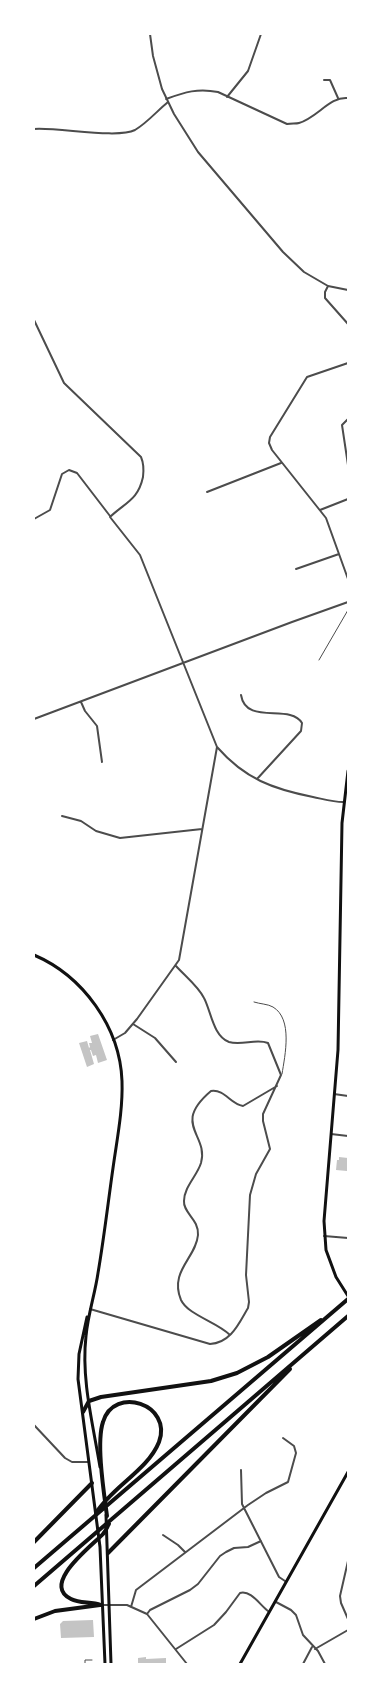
<!DOCTYPE html>
<html>
<head>
<meta charset="utf-8">
<style>
  body { margin:0 }
  #map { position:relative; width:382px; height:1698px; overflow:hidden; background:#fff; font-family:Roboto,sans-serif }
  canvas { display:block }
  .frame { position:absolute; inset:0; border:35px solid #fff; pointer-events:none }
</style>
</head>
<body>
<div id="map">
<canvas width="382" height="1698"></canvas>
<div class="frame"></div>
</div>
<script>
const c = document.querySelector('canvas').getContext('2d');
c.lineJoin = 'round';
function fill(path, color) { c.fillStyle = color; c.fill(path, 'evenodd'); }
function trace(path, color, width, dash) { c.strokeStyle = color; c.lineWidth = width; c.lineCap = dash ? 'butt' : 'round'; c.setLineDash(dash || []); c.stroke(path); }
fill(new Path2D(`
  M98 1034 107 1060 98 1063 96 1055 93 1056 91 1050H90L94 1064 87 1067 79 1043 87 1041 89 1048 90 1047 89 1043H92L90 1036Z
  M339 1157 348 1158 347 1171 336 1170 337 1160H339Z
  M93 1620 94 1637 61 1638 60 1624 63 1621Z
  M146 1657V1659L166 1658V1664H138V1658Z`), '#c4c4c4');
trace(new Path2D(`
  M319 660 348 610
  M254 1002C260 1004 268 1004 273 1007 293 1019 285 1055 282 1074
  M85 1664V1660H92`), '#4c4c4c', 1);
trace(new Path2D(`
  M150 34 153 56 162 89 174 114 198 152 283 252 304 272 328 286 325 292V298L348 324
  M324 80H330L338 98
  M227 97 248 71 261 34
  M166 99C185 92 198 88 218 92L287 124C291 123 296 124 299 123 317 118 330 96 348 98
  M34 129C58 127 117 139 135 130 147 123 157 111 168 102
  M328 286 348 290
  M34 320 64 383 141 457C144 464 144 469 143 477 138 500 126 502 110 517L140 555 217 747 179 960 137 1019 125 1033 113 1040
  M348 363 307 377 270 437 269 443 272 450 326 518 348 579
  M348 419 342 425 348 465
  M207 492 281 463
  M320 510 348 499
  M34 519 50 510 62 474 69 470 77 473 110 516
  M296 569 339 554
  M241 695C246 726 290 703 302 723L301 731 257 779
  M81 702 85 711 97 726 102 762
  M34 719 292 622 348 602
  M217 747C245 779 273 789 313 797 323 799 333 802 343 802
  M62 816 81 821 96 831 120 838 202 829
  M133 1024 155 1038 176 1062
  M334 1094 348 1096
  M331 1134 348 1136
  M324 1236 348 1238
  M90 1309 210 1344C231 1343 239 1323 248 1308L249 1302 246 1275 250 1195 256 1174 270 1149 263 1121V1114L281 1075 268 1043C256 1038 242 1046 229 1042 213 1036 211 1011 204 998 198 986 185 976 176 966
  M230 1335C217 1322 188 1315 181 1300 169 1271 196 1258 198 1235 199 1219 183 1213 184 1201 184 1187 197 1176 201 1163 209 1134 171 1125 211 1091 225 1089 230 1104 243 1106L277 1086
  M34 1425 65 1458 72 1462H88
  M241 1470 242 1504 279 1577 285 1581
  M163 1535 178 1545 185 1552
  M348 1561 340 1596 341 1603 348 1619
  M276 1602 291 1610 296 1615 303 1635 318 1651 325 1664
  M103 1605H127L147 1614 187 1664
  M131 1607 136 1590 248 1505 266 1493 288 1482 296 1453 294 1446 283 1438
  M147 1614 150 1610 190 1590 198 1584 220 1556 226 1552 234 1548 248 1547 261 1541
  M176 1649 214 1625 226 1612 240 1593C251 1590 260 1605 268 1611
  M315 1649 348 1630
  M303 1664 312 1647`), '#4c4c4c', 2);
trace(new Path2D(`
  M348 771 342 823 338 1050 324 1221 326 1250 336 1277 348 1296`), '#111', 3);
trace(new Path2D(`
  M34 955C83 976 120 1027 122 1081 123 1110 117 1139 113 1168 108 1203 104 1238 98 1273 95 1294 88 1314 86 1336 81 1379 93 1424 100 1467
  M87 1317 79 1354 78 1379 100 1547 105 1664
  M106 1515 111 1664
  M240 1664 348 1472`), '#111', 3);
trace(new Path2D(`
  M83 1412 89 1401 101 1397 211 1381 237 1373 268 1357 321 1320
  M96 1513C112 1487 148 1470 159 1442 173 1404 114 1385 103 1422 96 1443 104 1493 107 1516
  M34 1542 92 1483
  M108 1553 290 1369
  M34 1568 348 1299
  M34 1586 348 1316
  M101 1605C91 1601 80 1604 71 1599 40 1584 93 1545 103 1534 106 1531 107 1527 109 1524
  M34 1619 55 1611 100 1605`), '#111', 4);
</script>
</body>
</html>
